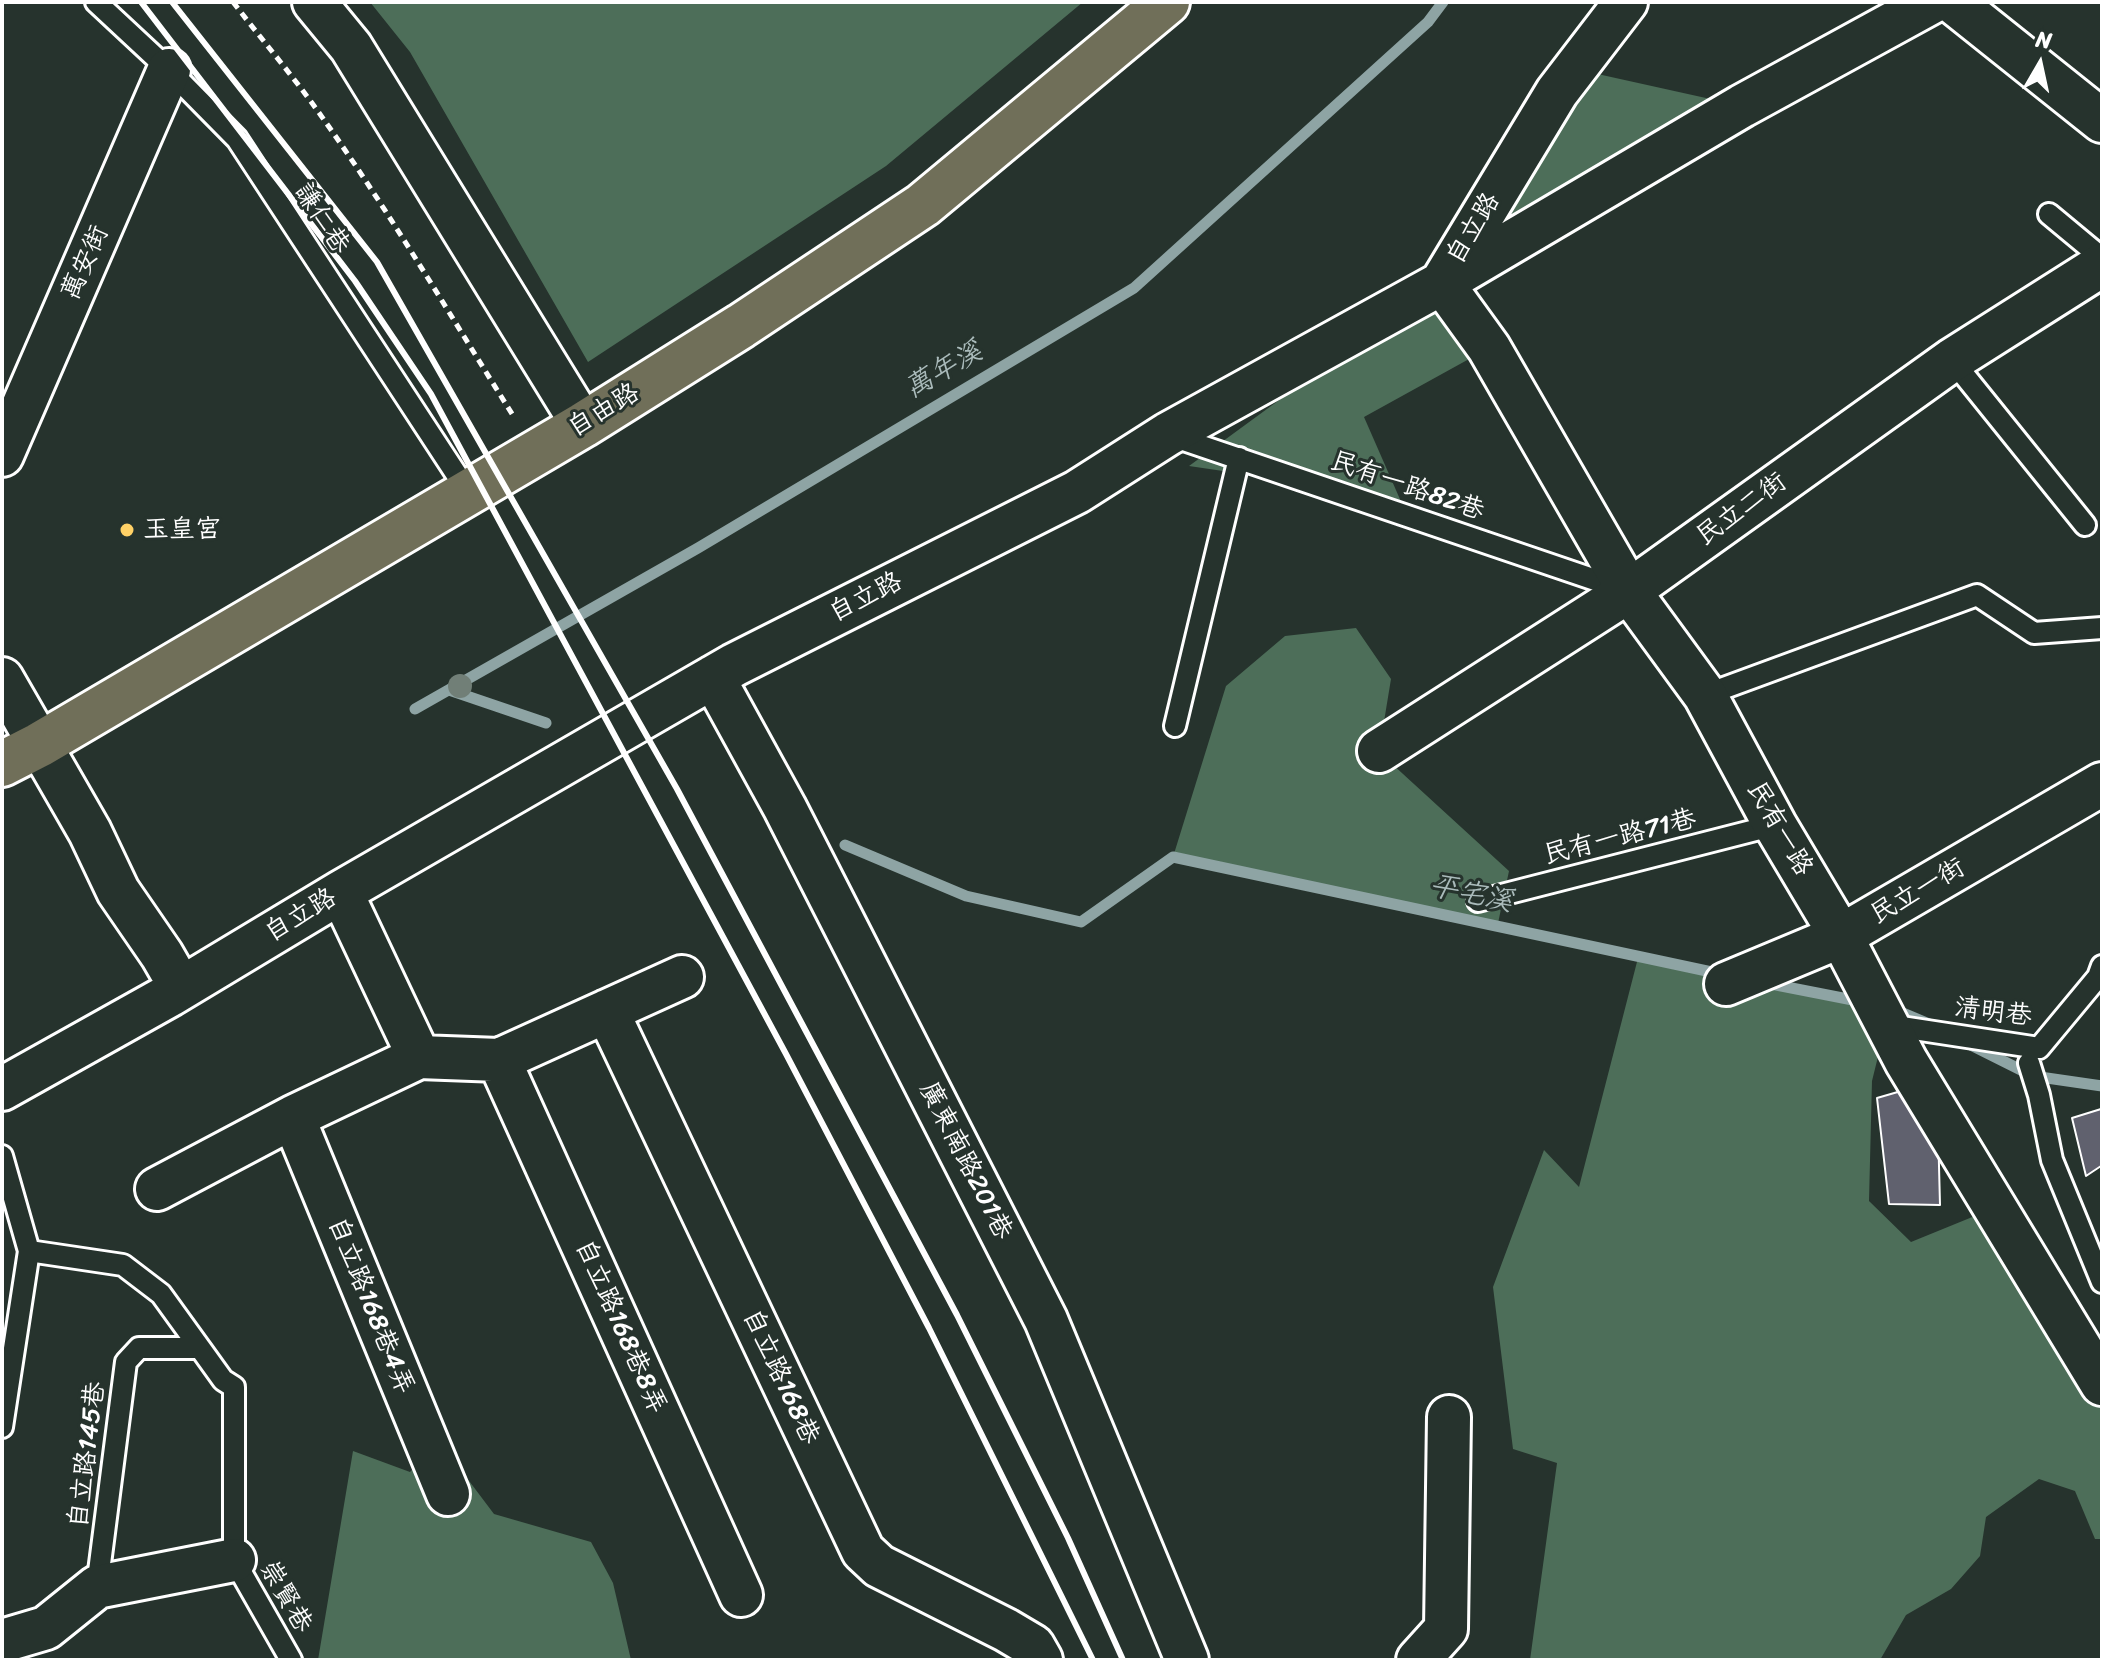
<!DOCTYPE html>
<html>
<head>
<meta charset="utf-8">
<style>
  body { margin:0 }
  #map { position:relative; width:2104px; height:1662px; overflow:hidden; background:#26332d; font-family:Sriracha,sans-serif }
  canvas { display:block }
  .frame { position:absolute; inset:0; border:4px solid #fff; pointer-events:none }
  .north { position:absolute; left:2000px; top:24px; width:80px; height:80px; -webkit-text-stroke:6px #26332d; paint-order:stroke; rotate:9deg; font-size:22px; font-weight:700; line-height:32px; text-align:center; color:#fff }
  .north::after { content:''; display:block; margin:auto; width:28px; height:36px; background:#fff; clip-path:polygon(50% 0,100% 100%,50% 72%,0 100%) }
</style>
</head>
<body>
<div id="map">
<canvas width="2104" height="1662"></canvas>
<div class="frame"></div>
<div class="north">N</div>
</div>
<script>
const c = document.querySelector('canvas').getContext('2d');
c.lineJoin = 'round';
function fill(path, color) { c.fillStyle = color; c.fill(path, 'evenodd'); }
function trace(path, color, width, dash) { c.strokeStyle = color; c.lineWidth = width; c.lineCap = dash ? 'butt' : 'round'; c.setLineDash(dash || []); c.stroke(path); }
function label(font, color, halo, rows, align = 'center') {
  c.font = font + ' Sriracha,"LXGW WenKai TC",sans-serif'; c.lineWidth = 6; c.setLineDash([]); c.textBaseline = 'middle'; c.strokeStyle = halo; c.fillStyle = color; for (const [text, x, y, turn = 0] of rows) {
    c.save(); c.translate(x, y); c.rotate((+turn || 0) * Math.PI / 180); c.textAlign = isNaN(turn) ? turn : align; if (halo) c.strokeText(text, 0, 0); c.fillText(text, 0, 0); c.restore();
  }
}
fill(new Path2D(`
  M370 2H1083L886 166 588 362 410 52Z
  M1575 69 1742 106 1442 283 1489 348 1364 417 1406 513 1284 480 1189 466 1431 289Z
  M1356 628 1391 679 1379 752 1509 871 1497 928 1173 857 1226 686 1285 636Z
  M1638 958 1890 1008 1872 1081 1869 1201 1911 1242 2014 1200 2102 1343V1539H2095L2075 1491 2039 1479 1986 1517 1980 1556 1951 1589 1906 1615 1880 1660H1530L1557 1463 1513 1449 1493 1287 1544 1150 1579 1187Z
  M439 1441 494 1514 591 1542 613 1583 631 1660H318L353 1451 410 1472Z`), '#4d6e59');
trace(new Path2D(`
  M449 690 546 723
  M415 709 698 548 1134 288 1428 22 1443 2
  M845 845 966 896 1081 922 1173 857 1721 974
  M1766 983 1863 1002
  M1891 1008 1934 1026
  M1967 1043 2033 1076 2102 1086`), '#8ea4a4', 11);
const building = new Path2D(`
  M1915 1087 1938 1127 1940 1205 1889 1204 1877 1098Z
  M2101 1109 2102 1170 2101 1166 2086 1176 2072 1118Z`);
fill(building, '#60616e');
trace(building, '#fff', 2);
const service = new Path2D(`
  M96 2 169 70 237 139 468 492
  M2049 214 2102 258
  M1952 360 2085 525
  M1172 436 1622 589
  M1705 695 1977 595 2034 633 2102 628
  M1175 726 1239 458
  M1478 901 1775 825
  M1888 1025 2039 1048 2098 977 2102 966
  M2029 1063 2039 1095 2052 1160 2102 1282
  M2 1156 29 1251 2 1427
  M29 1251 123 1265 161 1294 200 1348
  M97 1587 126 1362 139 1348H200L223 1380 234 1387V1560L291 1660`);
const minor = new Path2D(`
  M314 2 351 47 583 425
  M1953 2 2102 121
  M1444 279 1557 92 1626 2
  M1442 283 1489 348 1629 591 1705 695 1775 825 1841 936 1906 1061 2102 1384
  M2 455 169 70
  M713 677 785 808 1046 1320 1187 1660
  M2 679 90 832 118 891 162 955 181 988
  M1379 751 1629 591 1952 360 2102 265
  M341 892 419 1057
  M1726 984 1841 936 2102 784
  M607 1011 863 1551 879 1566 1006 1630 1033 1646 1041 1660
  M499 1060 741 1595
  M2 1089 170 995 341 892 734 665 1077 492 1168 434 1442 283 1742 106 1932 2
  M293 1117 448 1494
  M157 1189 293 1117 419 1057 499 1060 682 977
  M2 1641 46 1628 97 1587 234 1560
  M1418 1660 1446 1629 1449 1417`);
const primary = new Path2D(`
  M2 764 39 745 583 425 741 326 923 205 1167 2`);
trace(service, '#fff', 26);
trace(minor, '#fff', 48);
trace(primary, '#fff', 50);
trace(new Path2D(`
  M233 2C259 36 287 69 312 103 385 204 448 312 514 417`), '#fff', 5, [8, 6]);
trace(service, '#26332d', 20);
trace(minor, '#26332d', 42);
trace(primary, '#706f59', 44);
trace(new Path2D(`
  M141 2 355 281 431 394 786 1054 929 1328 1093 1660
  M172 2 377 262 677 789 957 1315 1068 1538 1123 1660`), '#fff', 6);
c.fillStyle = '#717f77';
for (const [x, y] of [
  [460,686]
]) { c.beginPath(); c.arc(x, y, 12, 0, 2 * Math.PI); c.fill(); }
for (const [x, y, r, color] of [
  [127,530,8,"#ffd166"]
]) { const dot = new Path2D(); dot.arc(x, y, r, 0, 2 * Math.PI); c.fillStyle = color; c.fill(dot); trace(dot, '#26332d', 3); }
label('26px', '#fff', '#26332d', [
  ["謙仁巷",321,219,57],
  ["自立路",1474,229,-59],
  ["萬安街",86,263,-66],
  ["自由路",604,411,-31],
  ["民有一路82巷",1407,487,19],
  ["民立二街",1742,510,-36],
  ["自立路",866,598,-27],
  ["民有一路",1779,829,60],
  ["民有一路71巷",1620,838,-14],
  ["民立一街",1918,892,-30],
  ["自立路",301,916,-31],
  ["清明巷",1993,1013,7],
  ["廣東南路201巷",965,1161,63],
  ["自立路168巷4弄",370,1306,68],
  ["自立路168巷8弄",620,1327,66],
  ["自立路168巷",780,1377,65],
  ["自立路145巷",88,1455,-83],
  ["崇賢巷",285,1597,60]
]);
label('26px', '#fff', '#26332d', [
  ["玉皇宮",143,530]
], 'left');
label('italic 28px', '#abb', '#26332d', [
  ["萬年溪",944,371,-30],
  ["平宅溪",1471,895,12]
]);
</script>
</body>
</html>
